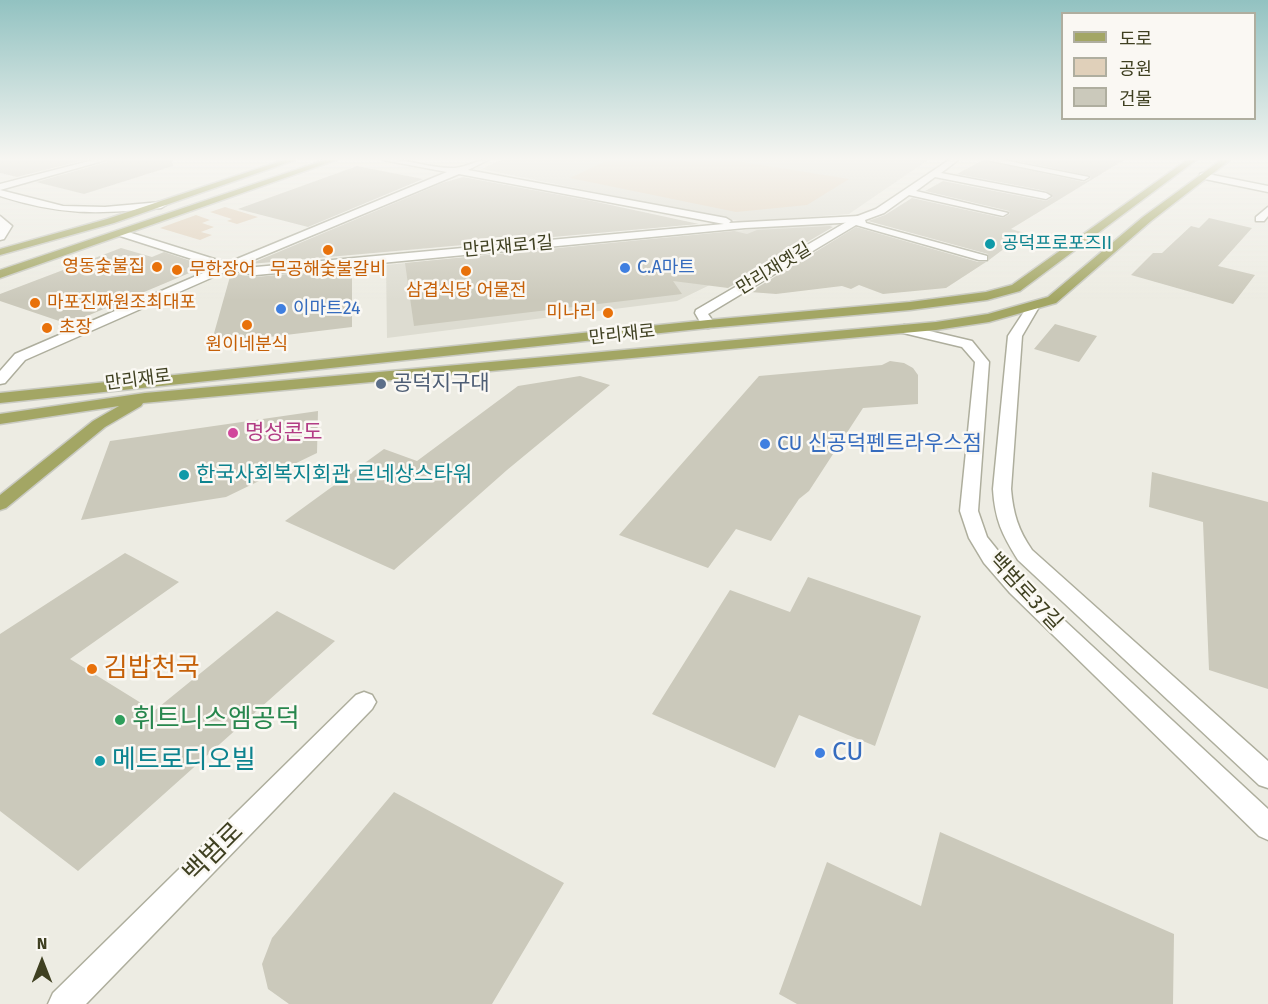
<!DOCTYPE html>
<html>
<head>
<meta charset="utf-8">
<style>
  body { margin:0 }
  #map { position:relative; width:1268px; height:1004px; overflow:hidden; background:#edece3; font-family:"Fira Sans","Noto Sans KR",sans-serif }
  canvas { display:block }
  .legend { position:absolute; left:1061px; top:12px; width:195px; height:108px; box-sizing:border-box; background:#faf8f3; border:2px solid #afae9f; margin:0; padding:8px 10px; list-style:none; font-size:18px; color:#3f4021 }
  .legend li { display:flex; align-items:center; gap:12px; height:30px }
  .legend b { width:30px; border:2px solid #afae9f }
  .north { position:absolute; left:12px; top:932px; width:60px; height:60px; -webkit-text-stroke:4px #faf8f3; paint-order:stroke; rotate:0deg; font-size:16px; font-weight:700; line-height:24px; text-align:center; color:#3f4021 }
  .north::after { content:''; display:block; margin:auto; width:21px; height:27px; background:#3f4021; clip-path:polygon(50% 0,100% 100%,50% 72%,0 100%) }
</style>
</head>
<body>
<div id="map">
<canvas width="1268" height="1004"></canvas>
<ul class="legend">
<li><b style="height:8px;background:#a3a664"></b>도로</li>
<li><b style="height:16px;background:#e0d0ba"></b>공원</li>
<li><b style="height:16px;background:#cbc9bb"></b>건물</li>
</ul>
<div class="north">N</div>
</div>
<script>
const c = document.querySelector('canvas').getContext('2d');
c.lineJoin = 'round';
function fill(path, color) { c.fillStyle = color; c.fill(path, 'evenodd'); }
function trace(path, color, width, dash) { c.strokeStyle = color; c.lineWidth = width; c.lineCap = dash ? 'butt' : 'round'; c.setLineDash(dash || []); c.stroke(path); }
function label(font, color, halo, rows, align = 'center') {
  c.font = font + ' "Fira Sans","Noto Sans KR",sans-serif'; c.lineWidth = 5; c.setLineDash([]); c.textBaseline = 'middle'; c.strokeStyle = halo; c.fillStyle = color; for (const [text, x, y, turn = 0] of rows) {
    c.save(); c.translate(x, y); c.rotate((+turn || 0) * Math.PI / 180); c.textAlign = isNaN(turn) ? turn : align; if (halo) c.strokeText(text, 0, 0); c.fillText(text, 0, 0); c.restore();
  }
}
fill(new Path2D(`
  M501 160H928L849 214 743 222 481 169Z
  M827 222 833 225 677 301 387 338 386 265Z`), '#dddcd1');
fill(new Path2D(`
  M608 160H730L849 179 807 205 736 212 570 178Z
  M225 207 258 217 237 224 227 221 232 219 210 212Z
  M196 215 210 220 202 223 214 227 201 232 212 235 200 240 160 228Z`), '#e0d0ba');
fill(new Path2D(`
  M0 160H85L17 177 0 173Z
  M108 160H172L173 166 84 194 36 182 107 162Z
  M983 160 1084 182 1090 179 1091 176 1013 160H1124L1011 229 1025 233 989 260 988 254 868 221 885 215 912 198 1003 218 1010 214 1009 211 925 191 943 181 1046 201 1053 197 1046 191 957 174Z
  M357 166 423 179 308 227 238 209Z
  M463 177 592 201 699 224 250 264 442 183Z
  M1209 218 1252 228 1218 266 1255 275 1233 304 1131 275 1153 253H1162L1191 226 1199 228Z
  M830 226 833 227 728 288 673 281 682 294 414 326 405 263 734 231 747 234 757 230Z
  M856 227 978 262H986L946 288 883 294 859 285 851 289 842 286 776 294 750 292Z
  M121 248 152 257 164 252 206 266 68 324 0 301V294Z
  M352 268V327L211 344 231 273 256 277Z
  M1055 324 1097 336 1079 362 1034 349Z
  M890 361 904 363 913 368 918 375V404L863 408 809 491 799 499 771 541 736 529 708 568 619 535 759 376 882 365Z
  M580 376 610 385 507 470 394 570 285 521 384 449 417 461 518 386Z
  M318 411 317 453 226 497 81 520 110 441Z
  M1152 472 1268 502V689L1209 670 1203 522 1149 507Z
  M125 553 179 582 70 659 154 711 277 611 335 641 78 871 0 811V634Z
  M808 577 921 616 875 746 799 715 775 768 652 714 730 590 790 612Z
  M394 792 564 883 492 1004H289L268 989 262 964 272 938Z
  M940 832 1174 934 1173 1004H797L779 994 827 862 921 906Z`), '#cbc9bb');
const minor = new Path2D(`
  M93 160H106L0 190V184Z
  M383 160C407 158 431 169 455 168 467 167 476 160 488 160L468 170 726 218 731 221 729 223 859 216 864 219 859 222 745 228 256 275 229 270 25 360 5 383 0 384V371L15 354 217 267 117 235V231H125L227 263 447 172ZM459 174 724 224 256 267 241 265Z
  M987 160H1003L1089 177 1084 180Z
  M1203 173 1268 186V192L1200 178V174Z
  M1268 207V216L1264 221H1256V217Z
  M364 692 372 695 376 702 372 709 86 1004H48L53 993 356 695Z`);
const tertiary = new Path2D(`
  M949 160H958L941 173 1046 193 1051 196 1046 199 935 177 916 191 1008 213 1003 216 909 195 884 213 865 220 866 223 987 256V260H979L856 225 708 314 715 324 713 327 708 328 703 327 695 313 696 310 855 217 876 209Z
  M0 190 63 206 105 207 161 202 166 205 161 208C97 214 63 216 0 196Z
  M0 216 12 226 4 239 0 240Z
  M1033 303 1039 307 1022 336 1011 489C1013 513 1018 530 1032 550L1268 761V788L1259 785 1018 560C1002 534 995 520 993 489L1008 336 1029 304Z
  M904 325 972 341 989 362 978 511 987 537 1024 583 1268 809V840L1259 836 1010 593 984 563 969 538 960 511 975 362 962 347 899 332 897 329Z`);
const primary = new Path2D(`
  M284 160H295L114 223 0 255V249L107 219Z
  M325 160H336L0 278V270Z
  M1187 160H1196L1020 291 987 300 910 310 708 328 0 403V393L708 320 910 302 986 292 1012 285Z
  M1221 160H1230L1151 221 1056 303 989 322 936 330 143 403 141 406 105 427 6 508 0 510V495L93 421 119 406 0 424V414L145 393 936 322 988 314 1048 297 1143 217Z`);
trace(minor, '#aeae9d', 3);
trace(tertiary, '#aeae9d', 3);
trace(primary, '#c9cac1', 3);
fill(minor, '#fff');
fill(tertiary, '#fff');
fill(primary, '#a3a664');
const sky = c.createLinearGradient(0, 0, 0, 300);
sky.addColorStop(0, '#92c2c1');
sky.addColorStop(0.53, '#f7f6f2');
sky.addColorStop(1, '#f7f6f200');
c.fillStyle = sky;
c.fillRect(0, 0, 1268, 300);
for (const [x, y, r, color] of [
  [990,244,6,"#0f9aa8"],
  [328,250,6,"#e8710a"],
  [157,267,6,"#e8710a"],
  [625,268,6,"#3f7fe0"],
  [177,270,6,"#e8710a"],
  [466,271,6,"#e8710a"],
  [35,303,6,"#e8710a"],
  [281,309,6,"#3f7fe0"],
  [608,313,6,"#e8710a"],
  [247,325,6,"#e8710a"],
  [47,328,6,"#e8710a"],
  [381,384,6,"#5c6f8a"],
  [233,433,6,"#d1479c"],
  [765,444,6,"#3f7fe0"],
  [184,475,6,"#0f9aa8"],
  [92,669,6,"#e8710a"],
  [120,720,6,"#2e9e5b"],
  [820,753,6,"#3f7fe0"],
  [100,761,6,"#0f9aa8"]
]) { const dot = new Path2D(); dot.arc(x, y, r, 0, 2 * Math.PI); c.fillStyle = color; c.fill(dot); trace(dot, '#faf8f3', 2); }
label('18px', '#0d838f', '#faf8f3', [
  ["공덕프로포즈II",1002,244]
], 'left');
label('18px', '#3f4021', '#faf8f3', [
  ["만리재로1길",508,247,-5],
  ["만리재옛길",774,269,-31],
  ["만리재로",622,335,-6],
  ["만리재로",138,380,-7]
]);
label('18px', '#c56008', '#faf8f3', [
  ["영동숯불집",145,267,"right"],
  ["무한장어",189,270],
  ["무공해숯불갈비",328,270,"center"],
  ["삼겹식당 어물전",466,291,"center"],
  ["마포진짜원조최대포",47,303],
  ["미나리",596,313,"right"],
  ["초장",59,328],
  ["원이네분식",247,345,"center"]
], 'left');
label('18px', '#366cbe', '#faf8f3', [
  ["C.A마트",637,268],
  ["이마트24",293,309]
], 'left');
label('21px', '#4e5e75', '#faf8f3', [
  ["공덕지구대",393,384]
], 'left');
label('21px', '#b23c85', '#faf8f3', [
  ["명성콘도",245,433]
], 'left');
label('21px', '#366cbe', '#faf8f3', [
  ["CU 신공덕펜트라우스점",777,444]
], 'left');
label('21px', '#0d838f', '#faf8f3', [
  ["한국사회복지회관 르네상스타워",196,475]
], 'left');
label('21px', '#3f4021', '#faf8f3', [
  ["백범로37길",1025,592,47]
]);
label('26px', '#c56008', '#faf8f3', [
  ["김밥천국",104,669]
], 'left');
label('26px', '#27864d', '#faf8f3', [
  ["휘트니스엠공덕",132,720]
], 'left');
label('26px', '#366cbe', '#faf8f3', [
  ["CU",832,753]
], 'left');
label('26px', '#0d838f', '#faf8f3', [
  ["메트로디오빌",112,761]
], 'left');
label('26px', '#3f4021', '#faf8f3', [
  ["백범로",214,853,-45]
]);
</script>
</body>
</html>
